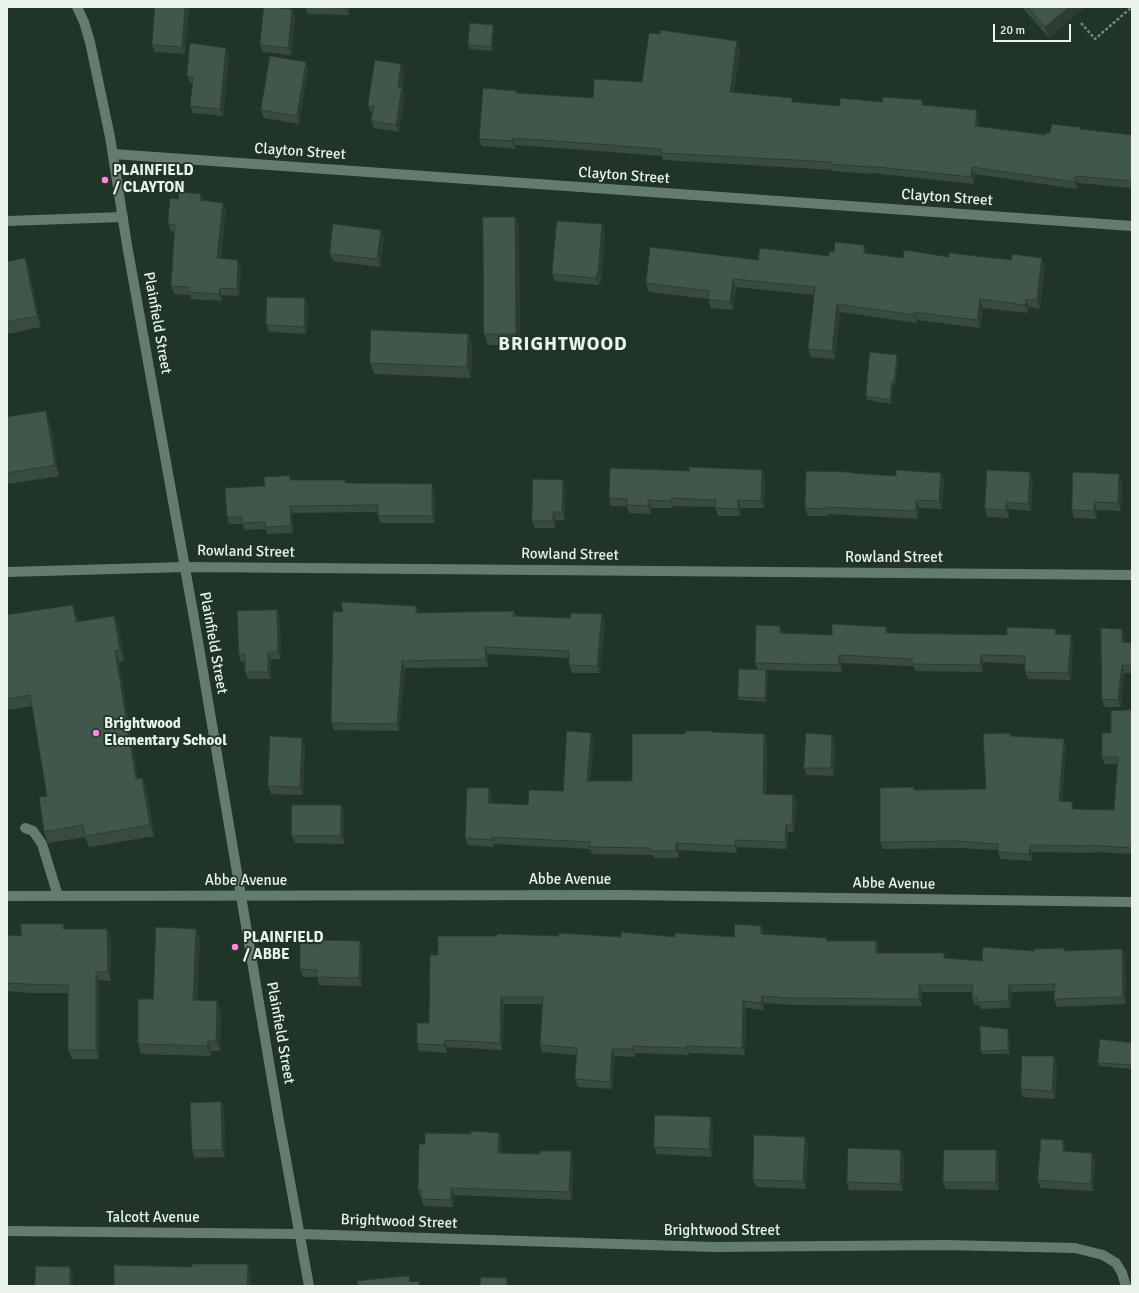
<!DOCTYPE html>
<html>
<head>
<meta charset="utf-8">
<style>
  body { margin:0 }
  #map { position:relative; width:1139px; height:1293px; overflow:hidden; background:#203428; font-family:Signika,sans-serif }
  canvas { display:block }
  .frame { position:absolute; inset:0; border:8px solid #e7f3eb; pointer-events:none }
  .scale { position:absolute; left:993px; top:24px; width:78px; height:18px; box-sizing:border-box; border:2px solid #e7f3eb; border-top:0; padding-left:5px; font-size:12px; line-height:14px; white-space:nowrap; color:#e7f3eb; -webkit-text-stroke:3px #203428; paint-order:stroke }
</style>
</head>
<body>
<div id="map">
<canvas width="1139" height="1293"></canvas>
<div class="frame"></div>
<div class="scale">20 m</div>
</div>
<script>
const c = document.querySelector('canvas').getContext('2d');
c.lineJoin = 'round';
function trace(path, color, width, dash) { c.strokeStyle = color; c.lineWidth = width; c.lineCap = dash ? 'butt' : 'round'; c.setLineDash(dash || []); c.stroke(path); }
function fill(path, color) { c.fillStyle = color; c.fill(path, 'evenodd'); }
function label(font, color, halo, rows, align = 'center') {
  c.font = font + ' Signika,sans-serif'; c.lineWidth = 3.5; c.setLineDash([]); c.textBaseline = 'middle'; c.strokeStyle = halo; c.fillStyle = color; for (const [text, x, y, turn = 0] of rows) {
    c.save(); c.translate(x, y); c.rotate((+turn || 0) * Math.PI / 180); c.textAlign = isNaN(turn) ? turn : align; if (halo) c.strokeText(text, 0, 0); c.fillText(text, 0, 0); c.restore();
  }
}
trace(new Path2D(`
  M1081 23 1095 39 1132 7`), '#75857b', 2.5, [3, 2]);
trace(new Path2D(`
  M7 221 123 217
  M25 828 33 831 42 844 58 896`), '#647b6d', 10);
trace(new Path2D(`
  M113 154 1132 226
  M7 572 185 567 1132 575
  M7 896 624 895 1132 902
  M7 1231 300 1234 714 1247 945 1245 1075 1248 1103 1255 1116 1263 1122 1273 1126 1286`), '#647b6d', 10);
trace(new Path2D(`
  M77 7 84 22 90 42 110 137 127 245 194 618 279 1121 309 1286`), '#647b6d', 10);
fill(new Path2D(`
  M189 7 185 54 155 52 152 45Z
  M305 7H349V15L308 14Z
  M1022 7H1085L1049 38Z
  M295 17 291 55 263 52 260 45Z
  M493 25 494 29 492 51 469 49 468 45Z
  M740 49 734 92 794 102 840 106 924 105 979 118V126L1046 135 1050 133 1080 129 1132 135V188L1078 183 1077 189 975 174 974 184 872 173V174L833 171V170L663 160 662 156 598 151 515 145V149L482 146 479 139 517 91V93L593 98 642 82Z
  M229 55 223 116 193 113 190 106 193 84 190 83 187 76Z
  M308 70 299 124 264 118 261 110Z
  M404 71 402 87 405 95 399 132 374 128 371 121 373 113H371L368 106Z
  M201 194 203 200 223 203 226 210 221 259 238 260 241 267 239 296 222 295V301L191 299 190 295 174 294 171 286 174 232 171 231 168 224 178 199Z
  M515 217 519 228 520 345H488L484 334Z
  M602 224 605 232 601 281H599V285L555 281 552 274Z
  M384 237 380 267 333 261 330 254Z
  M867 253 903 258 949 257 1045 266 1040 309 1029 307 1028 313 983 308 980 328 917 320V323L840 312 835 359 811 357 808 349 814 295 736 287 733 310 711 308 708 299 649 292 646 283 758 260Z
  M25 258 29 269 41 327 7 334V262Z
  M305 298 308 306 306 334 269 332 266 325Z
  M468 334 472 345 471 378 374 374 370 363Z
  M897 355 898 359 895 385H893L891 404 867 400 866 396Z
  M7 417 50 422 59 476 7 484Z
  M762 470 765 477 764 508H741V516H718L715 507 673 506V508H651V514L629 513 627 506H611L609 498 689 471Z
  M1030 472 1033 480 1031 511 1009 509V518L987 517 985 509Z
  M852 473 896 476 941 473 944 480 942 509 919 508 918 519 828 514V516H808L805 508Z
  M291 480 346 483 432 484 435 491V523H380L378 516V512L293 513V533L267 534 265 529 245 530 242 524H229L227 517 265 486Z
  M563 480 565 487V520H556L555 528H535L532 521Z
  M1122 482 1121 511 1097 510 1096 519 1074 518 1072 510Z
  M416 606 419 613 514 611 516 616 570 618 602 614 605 621 600 673H572L569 665V658L488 654V667L405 668 399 731 334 730 331 723 342 612Z
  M277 610 280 618 281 659H271V679H248L245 672V662H241L239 655Z
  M7 615 77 616 78 622 114 616 119 627 124 661 119 662 138 779 142 778 147 789 154 836 89 847 85 837 48 843 44 832 47 796 32 706 7 710Z
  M780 626 783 633 832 635 889 633 1007 635 1055 629 1057 634 1071 635 1073 642 1071 680 1028 679 1025 672V664L983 662V672L915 671 913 666 842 663V672L766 670 768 674 766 702 739 700 738 697 758 670 755 663Z
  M1125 637V643H1132V673H1124L1121 707H1104L1102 699Z
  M1132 710V854L1093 852V853L1036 852 1032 853V861L1001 859 998 852V850L958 848 883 849 880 842 914 787V790L986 789 1010 733 1011 736 1064 739 1066 746 1062 802H1072L1074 809 1114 810 1117 764H1105L1102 757 1111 733Z
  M712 732 767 741 766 794 793 795 796 802 794 832H788L787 849 737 847V853L679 850V858H654L653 855 592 854 590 849 494 844V847L468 845 465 838 489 788 491 795V803L528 805 563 791 594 740 590 781H632L685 734Z
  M835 742 834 776 807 775 804 768Z
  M305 745 303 795 271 794 268 786Z
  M341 805 344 813V844L295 843 292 836Z
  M63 924 65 929 111 938V981L99 980V1059H72L68 1050V993H30L7 991V935L21 936Z
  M761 926 764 934 827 938 828 941 879 948V953L982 961 1034 951 1064 948 1065 951 1122 949 1125 956 1126 1004 1057 1007 1054 999 1055 991 1012 992 1010 1008 981 1009 979 1005H974L972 998V992H922V1006L793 1005 764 1003V1010L746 1008 745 1055 689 1053V1055L635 1053V1057L615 1056 612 1089 578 1087 575 1079 576 1055 542 1052 540 1045 542 1004H504L502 1050 447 1047V1053L419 1051 417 1044 429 1023 438 955 621 937H734Z
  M196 929 200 939 197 1000 221 1011 220 1051H211V1056L141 1054 138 1044 153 999Z
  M360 941 362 949V986L319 985 317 977H303L300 969 320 944Z
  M1009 1033 1010 1054H982L981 1051Z
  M1132 1043V1069L1099 1066 1098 1063Z
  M1054 1056 1057 1064 1055 1099 1023 1097 1021 1089Z
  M221 1102 224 1109 225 1157 195 1158 192 1150Z
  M713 1125 712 1157 657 1154 654 1147Z
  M502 1140 501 1153 573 1159 572 1200 454 1195 453 1207 424 1206 418 1190Z
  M808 1144 806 1189 756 1187 753 1180Z
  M1066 1148V1152L1095 1161 1093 1191 1040 1188 1038 1180Z
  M904 1157 903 1191 849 1190 847 1182Z
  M999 1158V1190L946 1189 943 1182Z`), '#394b40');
fill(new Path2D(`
  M185 7H189L185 54 182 47Z
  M346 7H349V15L346 8Z
  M1069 7H1085L1049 38 1045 27Z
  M292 9 295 17 291 55 288 48Z
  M493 25 494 29 492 51 491 47Z
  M737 41 740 49 733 99 730 92Z
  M226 48 229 55 223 116 220 109Z
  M306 62 308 70 299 124 297 116Z
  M401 64 404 71 401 94 398 87Z
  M402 87 405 95 399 132 396 125Z
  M977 110 979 118 978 133 975 126Z
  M513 138 515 145V149L512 141Z
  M972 167 975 174 974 184 971 177Z
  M1075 176 1078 183 1077 189 1075 182Z
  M201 194 204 202 200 200Z
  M223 203 226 210 220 266 217 258Z
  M515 217 519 228 520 345 516 334Z
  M602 224 605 232 601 281 598 274Z
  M381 230 384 237 380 267 377 259Z
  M864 245 868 253 867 261 864 253Z
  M25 258 29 269 41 327 37 316Z
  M1042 258 1045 266 1040 309 1037 300Z
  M238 260 241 267 239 296 237 289Z
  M597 274 599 281V285L596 278Z
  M733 279 736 287 733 310 730 302Z
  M220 288 222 295V301L219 294Z
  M305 298 308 306 306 334 304 327Z
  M980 299 983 308 980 328 977 320Z
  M1026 299 1029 307 1028 313 1025 305Z
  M837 304 840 312 835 359 832 351Z
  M914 312 917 320V323L914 315Z
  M468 334 472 345 471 378 467 367Z
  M897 355 898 359 895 385 894 382Z
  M892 381 893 385 891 404 890 400Z
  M46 411 50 422 59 476 55 465Z
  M762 470 765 477 764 508 761 501Z
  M1030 472 1033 480 1031 511 1028 504Z
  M941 473 944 480 942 509 939 501Z
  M1119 474 1122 482 1121 511 1118 503Z
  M563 480 565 487V520L562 512Z
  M432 484 435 491V523L432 516Z
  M671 498 673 506V508L671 501Z
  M648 500 651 508V514L648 506Z
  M738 500 741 508V516L738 509Z
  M916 500 919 508 918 519 916 511Z
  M1006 502 1009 509V518L1006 510Z
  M1094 502 1097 510 1096 519 1094 511Z
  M290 506 293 513V533L291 526Z
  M553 512 556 520 555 528 553 521Z
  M73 605 77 616 80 633 76 622Z
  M416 606 419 613H416Z
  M277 610 280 618 281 659 278 652Z
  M602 614 605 621 600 673 597 666Z
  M114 616 119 627 124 661 120 650Z
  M780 626 783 633H780Z
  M886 627 889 635 886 633Z
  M1122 629 1125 637 1124 650 1122 642Z
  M1071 635 1073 642 1071 680 1068 673Z
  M485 647 488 654V667L486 659Z
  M115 651 119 662 140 790 136 779Z
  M268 652 271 659V679L268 672Z
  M839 655 842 663V672L839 665Z
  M981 655 983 662V672L980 665Z
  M402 661 405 668 399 731 397 724Z
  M1122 665 1124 673 1121 707 1118 700Z
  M766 670 768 674 766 702 765 698Z
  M591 733 594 740 590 788 587 781Z
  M764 734 767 741 765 801 763 794Z
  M832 735 835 742 834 776 831 768Z
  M302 738 305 745 303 795 300 787Z
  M1064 739 1066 746 1062 808 1059 801Z
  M142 778 147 789 154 836 150 825Z
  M489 788 491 795 490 810 488 803Z
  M793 795 796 802 794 832 792 825Z
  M1072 802 1074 809H1072Z
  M341 805 344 813V844L341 836Z
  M786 825 788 832 787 849 785 842Z
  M492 837 494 844V847L492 840Z
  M735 840 737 847V853L735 846Z
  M676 843 679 850V858L676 851Z
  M1030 846 1032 853V861L1029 854Z
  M761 926 764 933 763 941 761 934Z
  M107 929 111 938V981L108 972Z
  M196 929 200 939 197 1010 193 1000Z
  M360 941 362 949V986L359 978Z
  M876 941 879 948V960L876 953Z
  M1122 949 1125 956 1126 1004 1123 997Z
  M96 972 99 980V1059L96 1050Z
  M919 985 922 992V1006L919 999Z
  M1009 985 1012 992 1010 1008 1008 1001Z
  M762 996 764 1003V1010L761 1003Z
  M501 997 504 1004 502 1050 500 1043Z
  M217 1001 221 1011 220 1051 216 1041Z
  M743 1001 746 1008 745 1055 742 1048Z
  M1008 1029 1009 1033 1010 1054 1008 1050Z
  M445 1040 447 1047V1053L444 1045Z
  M208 1041 211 1051V1056L207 1046Z
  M632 1046 635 1053V1057L632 1049Z
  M687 1046 689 1053V1055L686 1048Z
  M612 1049 615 1056 612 1089 610 1082Z
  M1054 1056 1057 1064 1055 1099 1052 1091Z
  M221 1102 224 1109 225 1157 222 1150Z
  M711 1117 713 1125 712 1157 709 1149Z
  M499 1133 502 1140 501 1161 498 1153Z
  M805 1137 808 1144 806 1189 803 1181Z
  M1063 1140 1066 1148V1159L1063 1151Z
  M901 1150 904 1157 903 1191 900 1184Z
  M996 1150 999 1158V1190L996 1182Z
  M571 1151 573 1159 572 1200 569 1192Z
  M1092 1153 1095 1161 1093 1191 1091 1184Z
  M451 1188 454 1195 453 1207 451 1200Z
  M248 1264 251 1274V1286H247Z
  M70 1267 73 1274V1286H70Z
  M507 1278 510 1285 509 1286H506Z`), '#2e3d34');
const building = new Path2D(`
  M155 7H185L182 47 152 45Z
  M264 7H272L292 9 288 48 260 45Z
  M330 7H346V8Z
  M1028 7H1069L1045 27Z
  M470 23 493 25 491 47 468 45Z
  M660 30 737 41 730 92 792 98V102L840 106V98L882 102 883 97 922 100V105L977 110 975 126 1046 135V133H1050L1052 124 1076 127H1080V129L1132 135V181L1075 176V182L972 167 971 177 869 166V167L831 164V162L661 153V149L596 144 513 138 512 141 479 139 483 88 517 91 516 93 593 98 594 79 642 82 649 33 660 34Z
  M190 43 226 48 220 109 190 106 193 77 187 76Z
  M270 56 306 62 297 116 261 110Z
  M375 60 401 64 398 87H402L396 125 371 121 374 106H368Z
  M179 192 201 194 200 200 223 203 217 258 238 260 237 289 220 288 219 294 189 292V287L171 286 175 225 168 224V219L170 198 178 199Z
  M483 217H515L516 334H484Z
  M557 221 602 224 598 274H597L596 278 552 274Z
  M333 224 381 230 377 259 330 254Z
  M835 242 864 245V253L903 258 904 250 949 257V253L1012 260V254L1042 258 1037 300 1026 299 1025 305 980 299 977 320 914 312V315L837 304 832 351 808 349 815 287 733 279 730 302 708 299 709 291 646 283 650 247 758 260 760 248 829 256 830 251 834 252Z
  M25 258 37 316 7 322V262Z
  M267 297 305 298 304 327 266 325Z
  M371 330 468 334 467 367 370 363Z
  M870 352 897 355 894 382 892 381 890 400 866 396Z
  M46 411 55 465 7 473V417Z
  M689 467 762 470 761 501 738 500V509L715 508 716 500 671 498V501L648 500V506L627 505V499L609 498 610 468 689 471Z
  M896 470 941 473 939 501 916 500V511L825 507V509L805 508 806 471 851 472V473L896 476Z
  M987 470 1030 472 1028 504 1006 502V510L985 509Z
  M1073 472 1119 474 1118 503 1094 502V511L1072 510Z
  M290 476V480H345V483L432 484V516H378V505L290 506 291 526 265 527V522L242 523V517H227L225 488 265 486 264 477Z
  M533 479 563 480 562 512H553V521H532Z
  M342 602 416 606V613L514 611 513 616 570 618 571 613 602 614 597 666 569 665V651L485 647 486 659 402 661 397 724 331 723 333 611 342 612Z
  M73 605 76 622 114 616 120 650 115 651 136 779 142 778 150 825 85 836 83 825 44 832 39 797 47 796 30 695 7 699V615Z
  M277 610 278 652H268V672H245V654L239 655 237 611Z
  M832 624 886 627V633L1007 635V627L1055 629V634L1071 635 1068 673 1025 672V656L981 655 980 665 912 664V659L839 655V665L755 663 756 625 780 626V633L832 635Z
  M1101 628 1122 629V642L1132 643V666L1122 665 1118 700 1102 699Z
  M739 669 766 670 765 698 738 697Z
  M1132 710V848L1090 845V846L1034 845 1030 846 1029 854 998 852V844L956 841 880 842V788L914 787V790L986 789 983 734 1010 733V736L1064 739 1059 801 1072 802V809L1114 810 1118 757H1102V733H1111V711Z
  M567 731 591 733 587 781H632V734H685V731H712V732L764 734 763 794 793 795 792 825H786L785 842 735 840V846L676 843V851H651V848L590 847V842L492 837V840L465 838 467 788H489L488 803 528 805 529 790 563 791Z
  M806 733 832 735 831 768H804Z
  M270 736 302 738 300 787 268 786Z
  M292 805H341V836H292Z
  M21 924H63V929H107L108 972H96V1050H68V985L26 984 7 983V935L21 936Z
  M735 924 761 926V934L827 938 826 941H876V953H944V958L982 961 983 947 1034 951V949L1064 948V951L1122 949 1123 997 1054 999 1055 984 1009 985 1008 1001 978 1002V998H972L973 985H919V999L791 998 762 996 761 1003 743 1001 742 1048 687 1046 686 1048 632 1046V1049H612L610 1082 575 1079 577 1048 540 1045 543 997H501L500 1043 445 1040 444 1045 417 1044V1023H429L430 955H438V936H497V934L559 936V933L621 937V932L675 937V933L734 937Z
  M156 927 196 929 193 1000 217 1001 216 1041H208L207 1046 138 1044V999H153Z
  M321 940 360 941 359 978 316 977 317 970 300 969V943L320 944Z
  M980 1026 1008 1029V1050L981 1051Z
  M1100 1039 1132 1043V1065L1098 1063Z
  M1022 1056H1054L1052 1091 1021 1089Z
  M221 1102 222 1150H192L190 1103Z
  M655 1115 711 1117 709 1149 654 1147Z
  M471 1131 499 1133 498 1153 540 1154V1151H571L569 1192 451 1188V1200L421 1199 422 1190H418L419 1144H425V1133L471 1134Z
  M754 1135 805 1137 803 1181 753 1180Z
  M1041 1139 1063 1140V1151L1092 1153 1091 1184 1038 1180Z
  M848 1148 901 1150 900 1184 847 1182Z
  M944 1150H996V1182H943Z
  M192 1264H248L247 1286H114V1265L192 1267Z
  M36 1266 70 1267V1286H35Z
  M409 1276 410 1282 419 1281 420 1286H358L357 1281Z
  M481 1277 507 1278 506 1286H480Z`);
fill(building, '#42574b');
trace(building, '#2e3d34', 1);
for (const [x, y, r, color] of [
  [105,180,4,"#ff85df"],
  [96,733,4,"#ff85df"],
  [235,947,4,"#ff85df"]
]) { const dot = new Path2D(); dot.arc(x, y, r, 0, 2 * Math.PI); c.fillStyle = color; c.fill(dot); trace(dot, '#203428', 1.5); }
label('15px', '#e7f3eb', '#203428', [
  ["Clayton Street",300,152,4],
  ["Clayton Street",624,176,4],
  ["Clayton Street",947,198,4],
  ["Plainfield Street",157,323,80],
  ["Rowland Street",246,552,1],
  ["Rowland Street",570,555,1],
  ["Rowland Street",894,558],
  ["Plainfield Street",213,643,80],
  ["Abbe Avenue",570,880],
  ["Abbe Avenue",246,881],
  ["Abbe Avenue",894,884,1],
  ["Plainfield Street",280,1033,80],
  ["Talcott Avenue",153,1218],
  ["Brightwood Street",399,1222,2],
  ["Brightwood Street",722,1231]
]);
label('bold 15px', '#e7f3eb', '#203428', [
  ["PLAINFIELD",113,171],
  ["/ CLAYTON",113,188],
  ["Brightwood",104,724],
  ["Elementary School",104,741],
  ["PLAINFIELD",243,938],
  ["/ ABBE",243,955]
], 'left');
c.letterSpacing = '1px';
label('bold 19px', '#e7f3eb', '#203428', [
  ["BRIGHTWOOD",563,345]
]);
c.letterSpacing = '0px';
</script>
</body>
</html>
